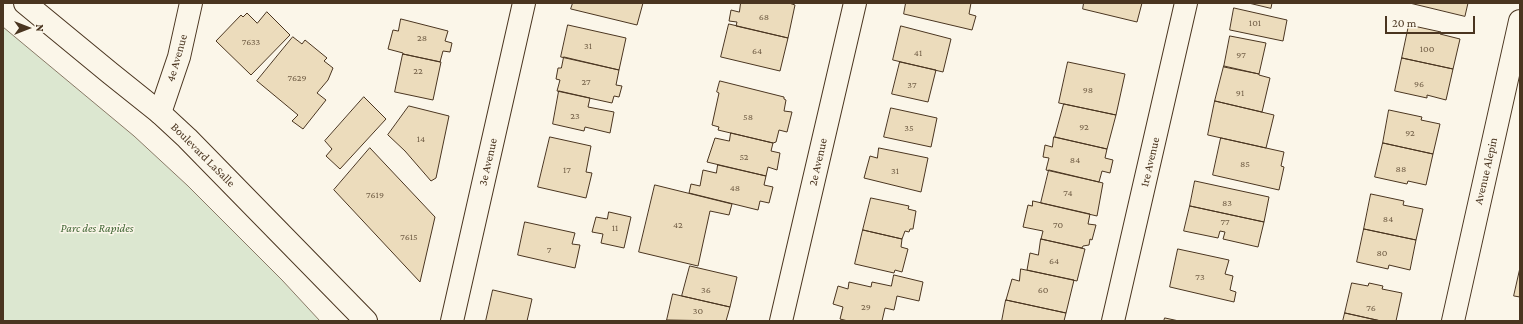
<!DOCTYPE html>
<html>
<head>
<meta charset="utf-8">
<style>
  body { margin:0 }
  #map { position:relative; width:1523px; height:324px; overflow:hidden; background:#fbf6e9; font-family:"Crimson Pro",serif }
  canvas { display:block }
  .frame { position:absolute; inset:0; border:4px solid #4a3520; pointer-events:none }
  .north { position:absolute; left:8px; top:8px; width:40px; height:40px; -webkit-text-stroke:3px #fbf6e9; paint-order:stroke; rotate:90deg; font-size:11px; font-weight:700; line-height:16px; text-align:center; color:#4a3520 }
  .north::after { content:''; display:block; margin:auto; width:14px; height:18px; background:#4a3520; clip-path:polygon(50% 0,100% 100%,50% 72%,0 100%) }
  .scale { position:absolute; left:1385px; top:16px; width:90px; height:18px; box-sizing:border-box; border:2px solid #4a3520; border-top:0; padding-left:5px; font-size:12px; line-height:14px; white-space:nowrap; color:#4a3520; -webkit-text-stroke:3px #fbf6e9; paint-order:stroke }
</style>
</head>
<body>
<div id="map">
<canvas width="1523" height="324"></canvas>
<div class="frame"></div>
<div class="north">N</div>
<div class="scale">20 m</div>
</div>
<script>
const c = document.querySelector('canvas').getContext('2d');
c.lineJoin = 'round';
function fill(path, color) { c.fillStyle = color; c.fill(path, 'evenodd'); }
function trace(path, color, width, dash) { c.strokeStyle = color; c.lineWidth = width; c.lineCap = dash ? 'butt' : 'round'; c.setLineDash(dash || []); c.stroke(path); }
function label(font, color, halo, rows, align = 'center') {
  c.font = font + ' "Crimson Pro",serif'; c.lineWidth = 3; c.setLineDash([]); c.textBaseline = 'middle'; c.strokeStyle = halo; c.fillStyle = color; for (const [text, x, y, turn = 0] of rows) {
    c.save(); c.translate(x, y); c.rotate((+turn || 0) * Math.PI / 180); c.textAlign = isNaN(turn) ? turn : align; if (halo) c.strokeText(text, 0, 0); c.fillText(text, 0, 0); c.restore();
  }
}
const green = new Path2D(`
  M3 27 134 136 188 186 282 280 320 321H3Z`);
fill(green, '#dce7d0');
trace(green, '#887966', 1);
const building = new Path2D(`
  M573 3H643L637 25 571 9Z
  M741 3H789L795 5 788 38 736 26 737 22 729 21 731 10 739 12Z
  M906 3H971L969 14 976 16 972 30 904 14Z
  M1084 3H1142L1137 22 1083 9Z
  M1249 3H1272L1271 8Z
  M1410 3H1468L1465 16Z
  M1234 8 1287 20 1283 41 1230 30Z
  M267 12 290 35 251 75 216 41 241 15 243 17 247 13 257 23Z
  M401 19 448 31 445 41 452 43 450 52 443 51 440 62 403 54V53L388 49 393 30 398 31Z
  M729 24 788 38 780 71 721 57Z
  M568 25 626 38 619 70 561 57Z
  M1409 25 1441 32 1440 34 1460 39 1453 69 1402 58Z
  M901 26 951 39 943 72 893 60Z
  M1230 36 1266 43 1259 74 1224 67Z
  M293 37 302 44 305 40 327 58 324 61 333 68 328 80 317 93 326 100 303 129 292 121 298 115 257 81Z
  M403 54 441 62 433 100 395 92Z
  M564 57 619 70 616 85 622 86 619 97 614 96 612 103 557 91 560 80 556 79 558 68H561Z
  M1402 58 1453 69 1446 100 1427 95V98L1395 91Z
  M900 62 936 70 928 102 892 94Z
  M1068 62 1125 74 1116 115 1059 103Z
  M1224 66 1259 74V75L1270 78 1262 112 1215 101Z
  M720 81 784 97V99L786 100 784 111 792 112 787 132 779 130 776 142 773 143 718 130 719 127 712 125 719 93 717 92Z
  M559 91 590 98 588 107 614 112 610 133 585 127 584 131 553 124Z
  M364 97 386 119 340 169 326 156 332 149 325 141Z
  M1215 101 1274 115 1266 148 1208 135Z
  M1064 104 1116 115 1107 149 1055 137Z
  M409 106 449 116 436 178 431 181 405 151 388 135Z
  M891 108 937 118 931 147 884 137Z
  M1389 110 1422 117 1421 120 1440 124 1433 154 1383 143Z
  M731 133 773 143 771 151 780 153 777 170 768 167 766 176 707 162 715 138 729 141Z
  M550 137 591 146 586 172 592 173 586 198 538 187Z
  M1054 137 1107 149 1105 158 1113 160 1110 173 1102 171 1099 182 1046 170 1049 158 1043 157 1045 145 1052 147Z
  M1221 138 1284 152 1281 166 1284 167 1279 190 1213 175Z
  M1383 143 1433 154 1426 185 1408 181 1407 184 1375 177Z
  M370 148 435 217 420 282 334 190Z
  M879 148 928 158 921 192 864 178 870 156 877 158Z
  M718 165 766 176 764 185 773 187 769 203 760 201 758 210 689 193 691 184 700 186 703 170 716 173Z
  M1049 170 1103 183 1097 216 1041 203Z
  M1195 181 1269 197 1264 222 1190 206Z
  M655 185 732 204 729 215 710 211 698 266 639 252Z
  M1371 194 1404 201 1403 205 1423 209 1416 240 1364 229Z
  M871 198 909 206 908 209 916 211 913 229H910L909 232 905 231 902 239 863 230Z
  M1033 201 1090 214 1088 224 1096 225 1092 240 1090 239 1089 245 1083 246 1082 248 1041 239 1043 231 1023 227 1028 205 1032 206Z
  M1190 206 1264 222 1258 247 1223 239 1225 232 1220 231 1218 238 1184 231Z
  M609 212 631 217 624 248 601 243 603 234 592 232 596 217 607 219Z
  M525 222 575 233 572 244 580 245 575 268 518 255Z
  M1364 229 1416 240 1410 270 1389 265 1388 269 1357 262Z
  M863 230 902 239 901 247 908 249 902 272 895 270 894 273 855 264Z
  M1041 239 1085 249 1077 281 1027 270 1030 253 1038 255Z
  M1178 249 1229 260 1225 274 1233 276 1230 290 1236 292 1234 302 1170 287Z
  M690 266 737 277 730 307 682 296Z
  M1520 268V297L1514 296Z
  M1021 269 1074 280 1066 313 1006 300 1012 279 1019 281Z
  M894 275 923 282 919 301 897 296 894 310 885 308 882 321H848L840 319 843 307 833 304 838 286 848 289 849 282 871 287 872 282 891 286Z
  M1352 283 1368 286 1369 283 1383 286 1382 289 1402 293 1396 321H1381L1345 313Z
  M493 290 532 299 527 321H486Z
  M673 294 730 307 726 321 667 320Z
  M1006 300 1066 313 1064 321H1002Z
  M1345 313 1381 321H1343Z
  M1165 318 1179 321H1164Z`);
fill(building, '#ecdcbc');
trace(building, '#4a3520', 1);
const street = new Path2D(`
  M160 113 179 57 191 3
  M452 321 524 3
  M781 321 855 3
  M1113 321 1186 3
  M1453 321 1520 21`);
const secondary = new Path2D(`
  M25 3 110 73 160 113 187 138 366 321`);
trace(street, '#4a3520', 24);
trace(secondary, '#4a3520', 24);
trace(street, '#fbf6e9', 22);
trace(secondary, '#fbf6e9', 22);
label('10px', '#725f47', null, [
  ["68",764,17],
  ["101",1255,23],
  ["28",422,38],
  ["7633",251,42],
  ["31",588,46],
  ["100",1427,49],
  ["64",757,51],
  ["41",918,53],
  ["97",1241,55],
  ["22",418,71],
  ["7629",297,78],
  ["27",586,82],
  ["96",1419,84],
  ["37",912,85],
  ["98",1088,90],
  ["91",1240,93],
  ["23",575,116],
  ["58",748,117],
  ["92",1084,127],
  ["35",909,128],
  ["92",1410,133],
  ["14",421,139],
  ["52",744,157],
  ["84",1075,160],
  ["85",1245,164],
  ["88",1401,169],
  ["17",567,170],
  ["31",895,171],
  ["48",735,188],
  ["74",1068,193],
  ["7619",375,195],
  ["83",1227,203],
  ["84",1388,219],
  ["77",1225,222],
  ["42",678,225],
  ["70",1058,225],
  ["11",615,228],
  ["7615",409,237],
  ["7",549,250],
  ["80",1382,253],
  ["64",1054,261],
  ["73",1200,277],
  ["36",706,290],
  ["60",1043,290],
  ["29",866,307],
  ["76",1371,308],
  ["30",698,311]
]);
label('12px', '#4a3520', '#fbf6e9', [
  ["4e Avenue",177,58,-74],
  ["Boulevard LaSalle",203,155,45],
  ["3e Avenue",488,162,-77],
  ["2e Avenue",818,162,-77],
  ["1re Avenue",1150,162,-77],
  ["Avenue Alepin",1486,171,-77]
]);
label('italic 12px', '#436837', '#fbf6e9', [
  ["Parc des Rapides",97,228]
]);
</script>
</body>
</html>
